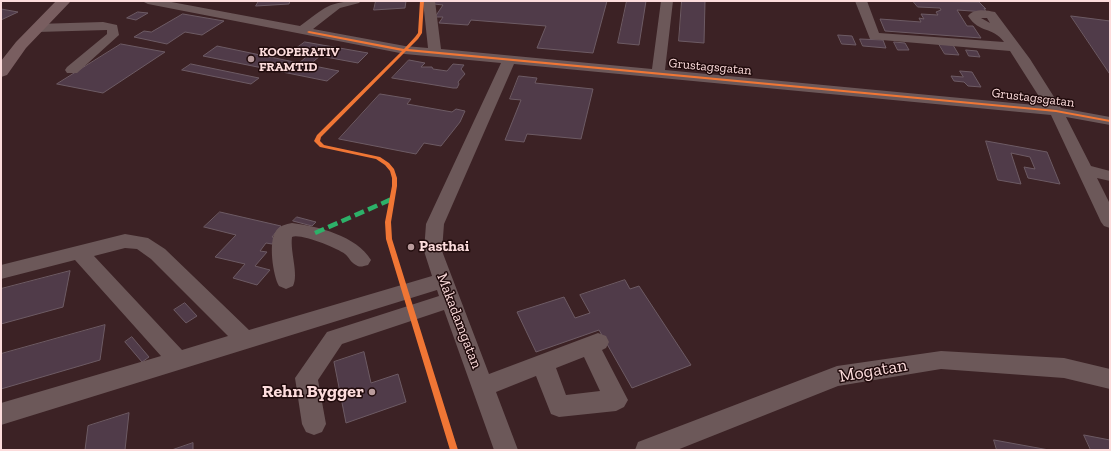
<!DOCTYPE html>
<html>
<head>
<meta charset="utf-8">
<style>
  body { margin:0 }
  #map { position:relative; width:1111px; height:451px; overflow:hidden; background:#3c2225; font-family:"Zilla Slab",serif }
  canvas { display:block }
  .frame { position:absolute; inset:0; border:2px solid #fcdcdc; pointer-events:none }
</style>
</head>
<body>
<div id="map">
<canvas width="1111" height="451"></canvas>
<div class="frame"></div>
</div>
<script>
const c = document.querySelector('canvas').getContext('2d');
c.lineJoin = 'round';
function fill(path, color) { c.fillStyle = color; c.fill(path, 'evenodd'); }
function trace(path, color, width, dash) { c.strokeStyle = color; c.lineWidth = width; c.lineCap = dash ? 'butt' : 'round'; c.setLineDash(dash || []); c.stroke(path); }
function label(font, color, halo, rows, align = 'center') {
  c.font = font + ' "Zilla Slab",serif'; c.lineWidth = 3; c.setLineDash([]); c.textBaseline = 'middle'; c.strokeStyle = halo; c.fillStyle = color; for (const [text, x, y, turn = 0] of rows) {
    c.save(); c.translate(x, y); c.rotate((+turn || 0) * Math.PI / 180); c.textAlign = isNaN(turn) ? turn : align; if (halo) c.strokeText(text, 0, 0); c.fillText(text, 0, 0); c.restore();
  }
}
const building = new Path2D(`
  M259 1H290L289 4 256 6Z
  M376 1H406L405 8 374 10Z
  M436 1H607L593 53 537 48 546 26 471 20 468 25 439 23 443 17H435L443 5 434 4Z
  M627 1H646L639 45 618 43Z
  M682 1H705L704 43 679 41Z
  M913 1 979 2 986 9 984 8 986 12 957 10 967 26H973L981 38 885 31 880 19 921 22 919 18 924 19 921 14 938 15 936 12 941 10 940 8 918 7Z
  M1 9 18 12 1 20Z
  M138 12 148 13 136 20 127 18Z
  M183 14 224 21 202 35 185 32 167 44 134 37 144 31 151 32Z
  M1071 16 1110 21V74Z
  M838 35 852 36 856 45 842 44Z
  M860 39 883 40 886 48 863 46Z
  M305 42 368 53 358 63 320 56 309 65 339 71 327 81 203 56 217 46 299 63 310 54 294 50Z
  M894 42 905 43 909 50H898Z
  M121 44 165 52 103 93 57 84Z
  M939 44 953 45 959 55 945 54Z
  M966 50 977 51 980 57 969 56Z
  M409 60 425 63 421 67H432L433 69 447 71 453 64 464 65 461 69 465 74 458 82 459 84 457 88H453L392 78Z
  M191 64 259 78 251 84 182 70Z
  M960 71 972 72 981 87 968 86 964 82 954 81 951 76 963 77Z
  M519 76 537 78 535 83 593 89 581 139 527 134 524 142 505 140 521 100 510 99Z
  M380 94 411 99 407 104 452 112 456 109 465 111 460 122 441 146 424 143 416 154 339 139Z
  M986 141 1047 152 1060 184 1028 178 1024 167 1035 169 1030 157 1011 153 1021 184 998 180Z
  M220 212 281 226 272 237 277 238 272 244 266 243 260 251 267 252 255 266 270 270 257 285 233 278 245 264 215 257 236 235 204 227Z
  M297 217 316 222 312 226 293 221Z
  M70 271 63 307 1 324V289Z
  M625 280 630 289 639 286 691 365 632 388 599 330 536 352 517 312 564 297 575 318 590 313 580 295Z
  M185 303 197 316 186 323 174 310Z
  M105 325 100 360 1 389V354Z
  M132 337 149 357 142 362 125 342Z
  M364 352 371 383 398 374 406 402 346 423 334 362Z
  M129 413 125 450H85L88 426Z
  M1084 435 1110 440V450H1091Z
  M994 440 1049 450H997Z
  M193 443V450H172Z`);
fill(building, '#503b49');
trace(building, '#6d5b64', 1);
fill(new Path2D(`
  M142 1H166L300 26C325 8 328 1 361 1L359 3 340 8 313 29 405 46 428 48 423 1H435L441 49 652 69 661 1H673L665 70 1045 106 1010 51 870 39 855 1H867L879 33 1004 42C992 26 980 34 968 16 974 8 986 10 995 12L1030 59 1061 108 1110 117V125L1066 117 1091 166 1110 171V181L1097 178 1110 204V228L1104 226 1101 222 1051 115 514 64 444 224 442 251 489 374 598 333 606 336 609 342 606 348 602 350 628 400 624 407 616 411 559 417 551 414 536 376 496 392 518 450H494L444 310 342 344 318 380 326 424 322 432 314 435 306 432 302 424 295 378 327 332 439 296 437 290 1 425V403L161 356 75 260 1 279V265L125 234 148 238 165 249 249 330 432 276 424 251 426 224 501 63 405 54 148 4ZM981 18H987L990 23ZM125 248 137 249 151 259 228 336 182 350 94 256ZM584 357 600 391 566 395 556 368Z
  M103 22 117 25 119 35 77 73H67L65 70 67 67 107 34V30L37 32 31 28 37 24Z
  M292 223C317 226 357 236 371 260L368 265C363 266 360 268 356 265 351 263 349 257 345 254 337 248 300 233 292 237 290 252 299 275 293 286L286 289 279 286C273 276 268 241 276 231 279 226 286 224 292 223Z
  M941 351 1064 358 1110 369V389L1064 378 941 369 838 386 677 450H635L638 442 837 366Z`), '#6c5859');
fill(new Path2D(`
  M56 1H71L26 48 7 75 1 77V61L16 42Z`), '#795e60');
trace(new Path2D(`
  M315 233 392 199`), '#2db169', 4.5, [10, 4.5]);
fill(new Path2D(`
  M420 1H424L422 33 418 39 408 49 1056 110 1110 120V122L1056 112 406 51 321 137 320 141 324 145 380 157 389 163 394 169 397 178V186L391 222 392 239 458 450H450L386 239 385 222 392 186V178L390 171 385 165 376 159 320 147 314 141 317 135 402 51 309 33 307 32 309 31 404 49 415 37 418 33Z`), '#f07635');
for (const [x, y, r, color] of [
  [251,59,4,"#b99b9c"],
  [411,247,4,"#b99b9c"],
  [372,392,4,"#b99b9c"]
]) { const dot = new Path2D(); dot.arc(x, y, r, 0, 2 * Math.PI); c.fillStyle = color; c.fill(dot); trace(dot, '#200b0c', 1.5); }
label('bold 13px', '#fcdcdc', '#200b0c', [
  ["KOOPERATIV",259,52],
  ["FRAMTID",259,67]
], 'left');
label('13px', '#fcdcdc', '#200b0c', [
  ["Grustagsgatan",710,67,5],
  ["Grustagsgatan",1033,98,7]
]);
label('bold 15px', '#fcdcdc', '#200b0c', [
  ["Pasthai",419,247]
], 'left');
label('15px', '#fcdcdc', '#200b0c', [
  ["Makadamgatan",459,321,69]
]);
label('18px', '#fcdcdc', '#200b0c', [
  ["Mogatan",873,371,-10]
]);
label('bold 18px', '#fcdcdc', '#200b0c', [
  ["Rehn Bygger",364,392]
], 'right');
</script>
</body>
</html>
